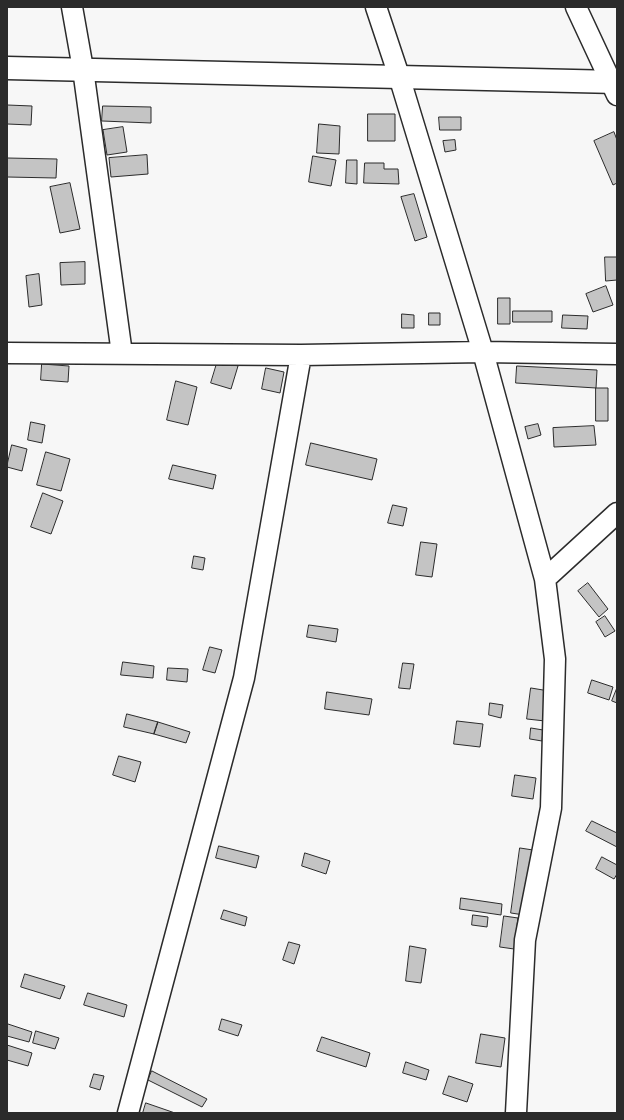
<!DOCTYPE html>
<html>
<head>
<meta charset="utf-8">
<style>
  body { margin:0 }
  #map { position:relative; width:624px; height:1120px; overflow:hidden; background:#f7f7f7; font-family:Mali,sans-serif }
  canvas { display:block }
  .frame { position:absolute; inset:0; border:8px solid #2b2b2b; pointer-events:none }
</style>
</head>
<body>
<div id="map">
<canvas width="624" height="1120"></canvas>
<div class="frame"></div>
</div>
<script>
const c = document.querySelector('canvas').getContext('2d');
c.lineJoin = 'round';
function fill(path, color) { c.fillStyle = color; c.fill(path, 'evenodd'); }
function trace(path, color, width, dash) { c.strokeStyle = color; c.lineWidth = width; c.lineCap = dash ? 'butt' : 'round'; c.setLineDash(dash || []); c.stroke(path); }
const building = new Path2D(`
  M7 105 32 106 31 125 7 124Z
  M103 106 151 107V123L102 121Z
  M368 114H395V141H368Z
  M439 117H461V130H440Z
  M319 124 340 126 339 154 317 153Z
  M123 127 127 152 107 155 103 130Z
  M614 132 617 140V183L613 185 594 141Z
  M455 140 456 150 445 152 443 141Z
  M147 155 148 174 111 177 109 158Z
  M313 156 336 160 331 186 309 182Z
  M7 158 57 159 56 178 7 177Z
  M347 160H357V184L346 183Z
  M365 163H384V169H398L399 184 364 183Z
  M70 183 80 229 60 233 50 187Z
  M414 194 427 237 415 241 401 197Z
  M605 257H617V280L606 281Z
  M85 262V284L61 285 60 263Z
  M39 274 42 305 29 307 26 276Z
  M606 286 613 305 593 312 586 294Z
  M498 298H510V324H498Z
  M513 311H552V322H513Z
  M429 313H440V325H429Z
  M402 314 414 315V328H402Z
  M563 315 588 316 587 329 562 328Z
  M218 360 238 366 231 389 211 383Z
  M42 364 69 366 68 382 41 380Z
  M517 366 597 370 596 388 516 383Z
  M266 368 284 372 280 393 262 389Z
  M176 381 197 387 188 425 167 420Z
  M596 388H608V421H596Z
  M31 422 45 425 42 443 28 440Z
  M538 424 541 435 528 439 525 427Z
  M594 426 596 445 554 447 553 428Z
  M311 443 377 459 372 480 306 465Z
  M12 445 27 449 22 471 7 467Z
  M46 452 70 459 61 491 37 485Z
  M173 465 216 475 213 489 169 479Z
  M43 493 63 501 51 534 31 527Z
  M393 505 407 508 403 526 388 523Z
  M421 542 437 544 432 577 416 575Z
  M194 556 205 558 203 570 192 568Z
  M588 583 608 609 599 617 578 591Z
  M605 616 615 631 605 637 596 622Z
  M309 625 338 629 336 642 307 637Z
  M210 647 222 650 215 673 203 670Z
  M123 662 154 666 153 678 121 675Z
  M403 663 414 664 410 689 399 688Z
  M168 668 188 669 187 682 167 680Z
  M592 680 613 687 609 700 588 693Z
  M531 688 549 691 545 721 527 719Z
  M617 688V703L612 701Z
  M327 692 372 699 369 715 325 709Z
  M490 703 503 705 501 718 489 715Z
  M127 714 158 722 154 734 124 727Z
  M457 721 483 724 480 747 454 744Z
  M158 722 190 732 186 743 154 734Z
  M531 728 543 730 542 741 530 739Z
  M119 756 141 762 135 782 113 775Z
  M515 775 536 778 533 799 512 796Z
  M592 821 617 833V847L586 831Z
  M219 846 259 856 256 868 216 858Z
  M520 848 533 850 524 915 511 913Z
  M305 853 330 861 326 874 302 866Z
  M602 857 617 865V874L614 879 596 869Z
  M461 898 502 904 501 915 460 909Z
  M224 910 247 917 245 926 221 919Z
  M473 915 488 917 487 927 472 925Z
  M504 916 518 918 514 949 500 947Z
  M289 942 300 945 294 964 283 960Z
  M410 946 426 949 421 983 406 981Z
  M25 974 65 986 60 999 21 987Z
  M88 993 127 1005 124 1017 84 1005Z
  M222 1019 242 1025 238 1036 219 1030Z
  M8 1024 32 1032 29 1042 7 1036Z
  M36 1031 59 1038 55 1049 33 1043Z
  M481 1034 505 1038 501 1067 476 1063Z
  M322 1037 370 1053 366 1067 317 1051Z
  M7 1045 32 1053 28 1066 7 1060Z
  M406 1062 429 1070 426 1080 403 1073Z
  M152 1071 207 1099 202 1107 148 1080Z
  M94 1074 104 1076 100 1090 90 1087Z
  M449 1076 473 1084 467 1102 443 1094Z
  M146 1103 175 1113H143Z`);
fill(building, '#c4c4c4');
trace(building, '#2b2b2b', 1);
const street = new Path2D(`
  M72 7 83 69 122 354
  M376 7 399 76 483 352 545 579 555 659 551 808 525 940 516 1113
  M576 7 617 95
  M7 353 301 355 483 352 617 354
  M545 579 617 513
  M128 1113 244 678 301 355`);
const secondary = new Path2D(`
  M7 68 617 82`);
trace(street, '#2b2b2b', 23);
trace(secondary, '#2b2b2b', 25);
trace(street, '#fff', 20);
trace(secondary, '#fff', 22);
</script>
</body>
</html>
